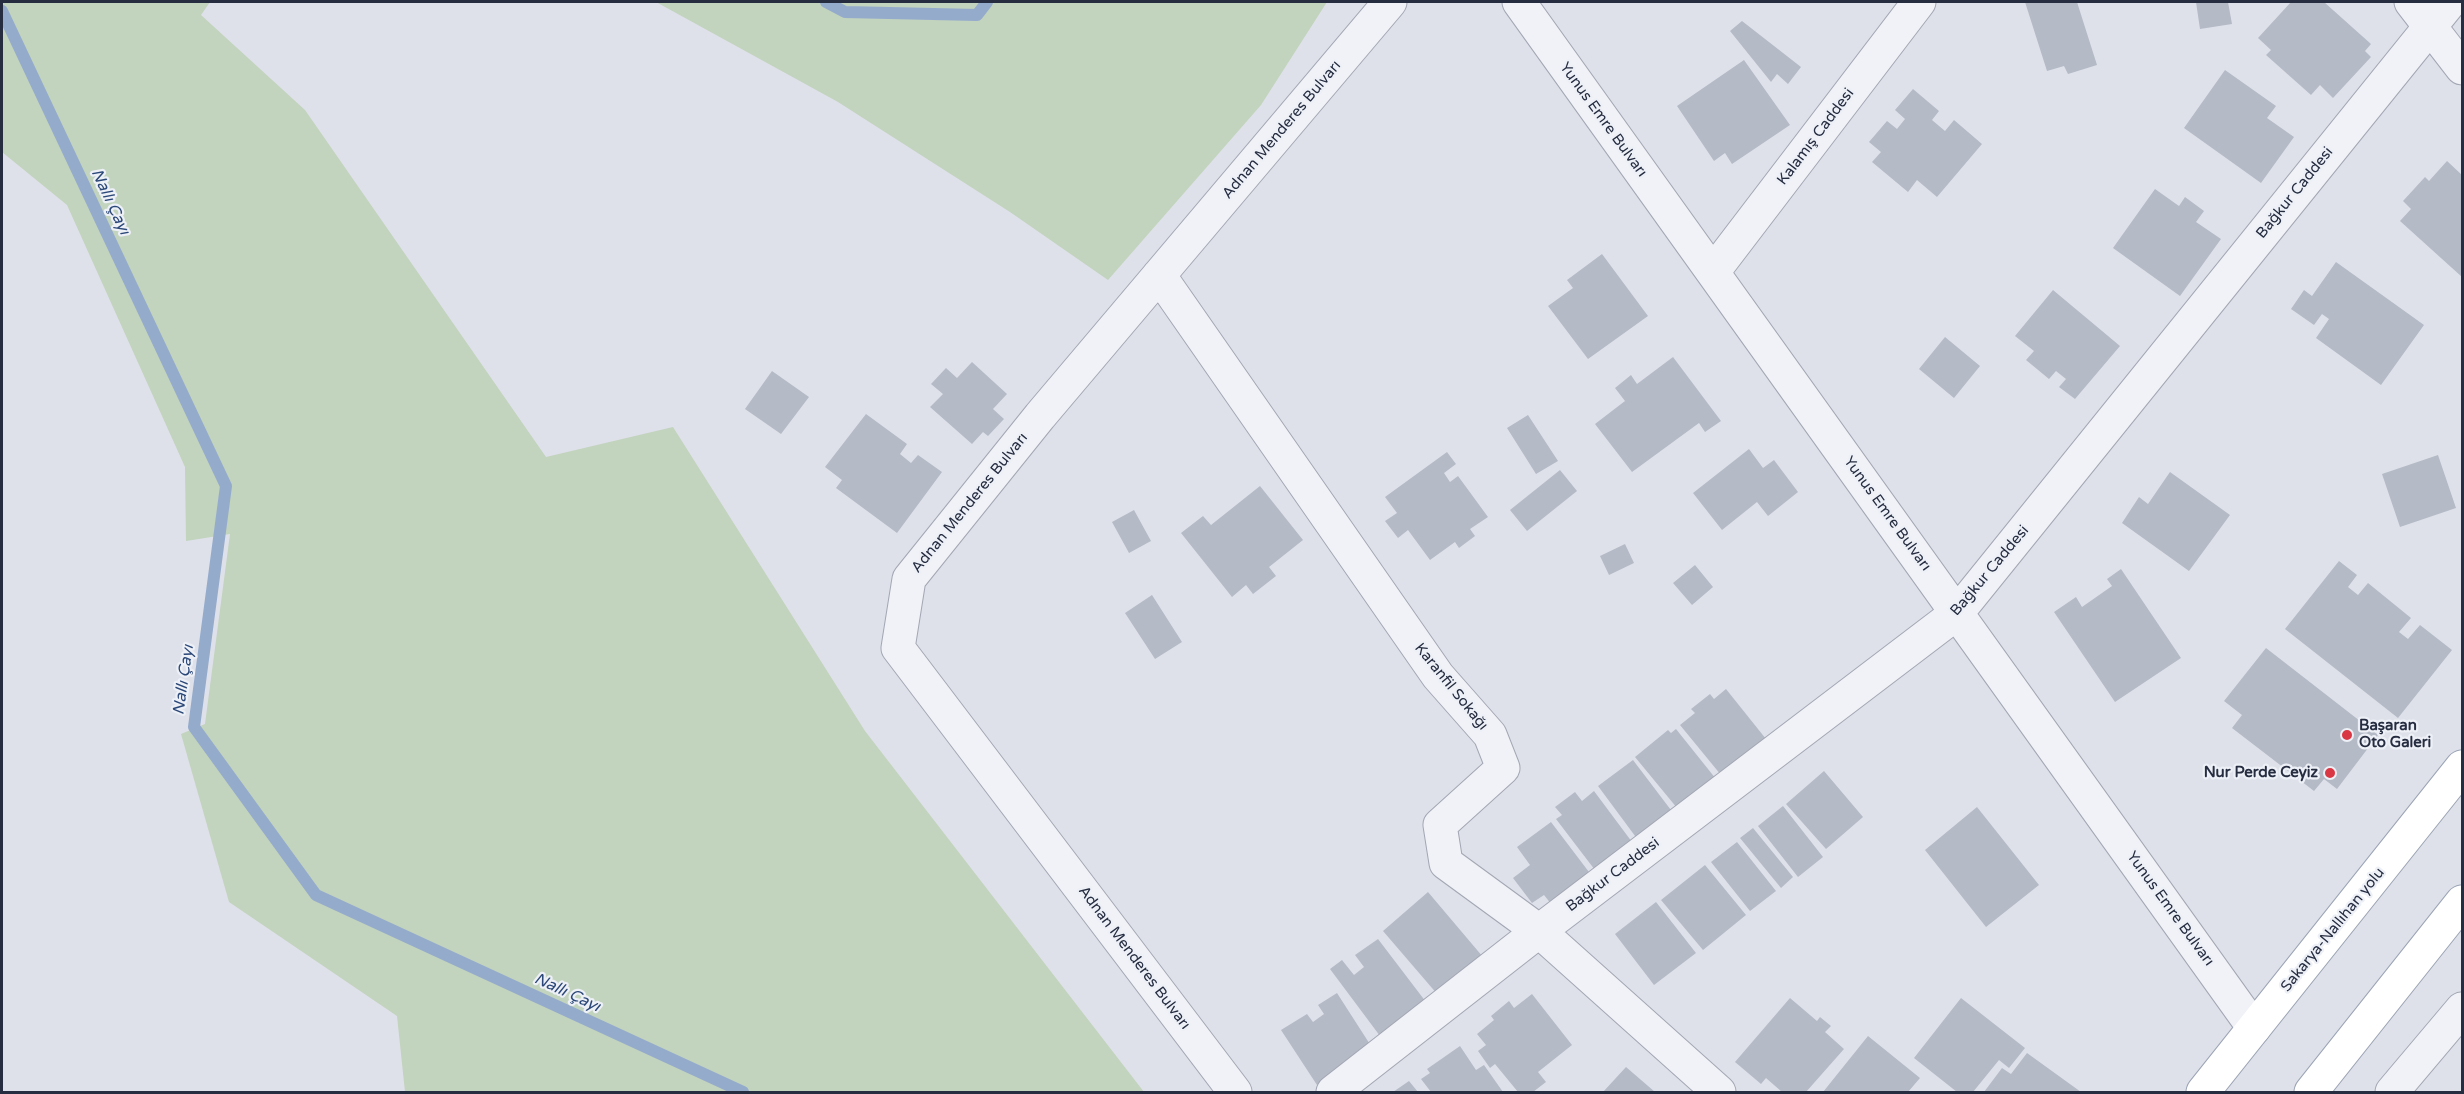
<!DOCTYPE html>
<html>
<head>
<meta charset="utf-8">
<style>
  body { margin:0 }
  #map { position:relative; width:2464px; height:1094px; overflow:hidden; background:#dee1e9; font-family:"Varela Round",sans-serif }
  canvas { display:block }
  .frame { position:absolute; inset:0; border:3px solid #262d41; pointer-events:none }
</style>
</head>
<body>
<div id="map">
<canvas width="2464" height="1094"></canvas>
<div class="frame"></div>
</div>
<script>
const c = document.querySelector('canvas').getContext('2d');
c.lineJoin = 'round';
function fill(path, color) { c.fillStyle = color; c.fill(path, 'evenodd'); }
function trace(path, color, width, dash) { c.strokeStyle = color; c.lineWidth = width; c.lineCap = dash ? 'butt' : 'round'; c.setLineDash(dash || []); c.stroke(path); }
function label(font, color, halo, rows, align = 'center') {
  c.font = font + ' "Varela Round",sans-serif'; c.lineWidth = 4.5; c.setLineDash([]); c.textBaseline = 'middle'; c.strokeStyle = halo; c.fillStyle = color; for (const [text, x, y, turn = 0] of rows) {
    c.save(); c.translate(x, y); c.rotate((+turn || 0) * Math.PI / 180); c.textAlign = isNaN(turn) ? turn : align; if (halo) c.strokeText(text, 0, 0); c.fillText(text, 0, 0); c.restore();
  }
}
fill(new Path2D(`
  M2 2H210L201 15 305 110 546 457 673 427 865 731 1144 1092H405L397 1016 229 902 181 734 205 724 230 534 186 541 185 467 67 205 2 152Z
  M656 2H1327L1261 105 1108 280 1010 212 838 102Z`), '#c2d3be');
trace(new Path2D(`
  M826 2 845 12 977 15 987 2
  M2 11 226 486 194 727 316 895 743 1092`), '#95abcc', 12);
fill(new Path2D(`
  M2025 2H2077L2097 65 2068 74 2064 66 2047 71Z
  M2196 2H2228L2232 24 2200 29Z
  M2291 2H2324L2371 44 2365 51 2371 57 2333 98 2320 85 2311 95 2266 55 2271 50 2258 38Z
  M1742 21 1801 67 1788 84 1777 74 1771 82 1730 31Z
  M1744 60 1790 125 1732 164 1725 153 1714 161 1677 106Z
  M2225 70 2276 106 2267 118 2294 137 2261 183 2184 128Z
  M1913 89 1939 111 1932 120 1945 131 1954 120 1982 144 1937 197 1917 180 1908 192 1872 162 1881 152 1869 142 1887 121 1897 129 1905 119 1895 110Z
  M2447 161 2462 175V277L2400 221 2411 209 2403 201 2425 177 2429 181Z
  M2155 189 2179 206 2185 197 2204 211 2196 222 2221 239 2180 296 2113 248Z
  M1602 254 1648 316 1588 359 1548 306 1573 288 1567 280Z
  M2336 262 2424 325 2381 385 2316 338 2329 319 2322 314 2314 325 2291 309 2304 290 2312 296Z
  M2053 290 2120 346 2075 399 2059 387 2066 379 2056 371 2049 379 2026 360 2034 351 2015 336Z
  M1945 337 1980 366 1954 398 1919 369Z
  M1673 357 1721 421 1705 432 1699 423 1632 472 1595 424 1625 401 1615 388 1631 375 1637 384Z
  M972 362 1007 394 993 409 1004 419 988 436 983 432 972 444 930 407 943 394 931 384 946 368 957 378Z
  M772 371 809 397 781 434 745 409Z
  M866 414 907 444 900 454 911 463 918 455 942 472 897 533 836 488 842 480 825 467Z
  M1528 415 1558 461 1536 474 1507 428Z
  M1749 449 1763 468 1774 460 1798 492 1768 516 1757 502 1722 530 1693 493Z
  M1447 452 1456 464 1444 473 1450 482 1458 476 1488 517 1470 529 1475 536 1459 548 1455 542 1430 560 1408 530 1398 538 1385 521 1397 513 1385 497Z
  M2438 455 2456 508 2400 527 2382 474Z
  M1560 470 1577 491 1527 531 1510 510Z
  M2170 472 2230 515 2189 571 2122 523 2139 497 2148 504Z
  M1260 486 1303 540 1269 567 1276 576 1253 594 1246 585 1232 597 1181 533 1203 516 1211 525Z
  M1134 510 1151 541 1129 553 1112 522Z
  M1625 544 1634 563 1609 575 1600 556Z
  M2339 561 2357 575 2348 587 2358 595 2368 583 2411 618 2399 632 2408 639 2420 625 2452 650 2398 718 2285 629Z
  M1695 565 1713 587 1692 605 1673 583Z
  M2121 569 2181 658 2115 702 2054 612 2076 597 2082 607 2112 586 2107 579Z
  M1152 595 1182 642 1155 659 1125 613Z
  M2266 648 2378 735 2337 789 2324 779 2314 791 2232 728 2242 715 2224 701Z
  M1726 689 1766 739 1721 775 1680 725 1695 713 1691 709 1710 694 1714 699Z
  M1676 729 1720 784 1682 814 1635 757 1668 730 1671 733Z
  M1633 760 1677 818 1641 844 1598 786Z
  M1824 771 1863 817 1826 849 1786 804Z
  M1594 791 1635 846 1598 874 1556 819 1562 815 1555 807 1575 792 1582 801Z
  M1783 806 1823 857 1798 877 1758 826Z
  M1977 807 2039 885 1986 927 1925 850Z
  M1551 822 1592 876 1552 905 1544 895 1532 903 1513 878 1530 865 1517 847Z
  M1753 828 1793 877 1781 888 1740 838Z
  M1737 842 1776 891 1750 911 1711 862Z
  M1705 865 1746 915 1703 950 1661 900Z
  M1428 892 1483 957 1438 995 1383 931Z
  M1656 902 1696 953 1654 985 1615 934Z
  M1378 939 1426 1002 1380 1036 1330 969 1342 960 1354 975 1364 967 1355 955Z
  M1337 993 1373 1049 1317 1085 1281 1030 1307 1014 1313 1022 1324 1014 1318 1005Z
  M1532 994 1572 1045 1538 1072 1546 1082 1533 1092H1518L1495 1064 1490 1068 1478 1051 1486 1045 1477 1034 1494 1020 1491 1016 1509 1001 1514 1008Z
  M1790 998 1817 1021 1820 1017 1831 1026 1825 1032 1844 1049 1806 1092H1782L1766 1078 1761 1084 1735 1062Z
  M1961 998 2025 1048 2009 1068 1999 1060 1973 1092H1957L1914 1058Z
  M1868 1036 1920 1078 1908 1092H1823Z
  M1460 1046 1476 1070 1484 1065 1503 1092H1431L1421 1079 1430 1073 1427 1069Z
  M2027 1053 2081 1092H1984L2002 1068 2011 1074Z
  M1626 1067 1655 1092H1603Z
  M1409 1081 1418 1092H1393Z`), '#b4bac6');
const minor = new Path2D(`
  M1519 2 2254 1028
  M2411 2 2462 68
  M1713 272 1919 2
  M1159 275 1438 676 1490 735 1503 768 1440 825 1446 863 1539 931 1719 1092
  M1235 1092 898 648 909 579 1040 416 1390 2
  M1333 1092 1539 931 1957 613 2450 2
  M2392 1092 2462 1009`);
const major = new Path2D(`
  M2203 1092 2462 767
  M2311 1092 2462 902`);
trace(minor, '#a3a7b3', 35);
trace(major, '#9ca4b5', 35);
trace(minor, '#f1f2f7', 33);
trace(major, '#fff', 33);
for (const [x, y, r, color] of [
  [2347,735,6,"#d93743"],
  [2330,773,6,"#d93743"]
]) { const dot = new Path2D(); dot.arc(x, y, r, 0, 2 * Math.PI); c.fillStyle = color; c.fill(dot); trace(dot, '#edf0f6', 2); }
label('15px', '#262d41', '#edf0f6', [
  ["Yunus Emre Bulvarı",1603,120,54],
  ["Adnan Menderes Bulvarı",1282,130,-50],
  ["Kalamış Caddesi",1816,137,-53],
  ["Bağkur Caddesi",2295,193,-51],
  ["Adnan Menderes Bulvarı",970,503,-51],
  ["Yunus Emre Bulvarı",1887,514,54],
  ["Bağkur Caddesi",1990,571,-50],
  ["Karanfil Sokağı",1451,687,51],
  ["Bağkur Caddesi",1613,875,-37],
  ["Yunus Emre Bulvarı",2170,909,54],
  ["Sakarya-Nallıhan yolu",2333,930,-51],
  ["Adnan Menderes Bulvarı",1134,958,53]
]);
label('bold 15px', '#262d41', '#edf0f6', [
  ["Başaran",2359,726],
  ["Oto Galeri",2359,743],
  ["Nur Perde Ceyiz",2318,773,"right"]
], 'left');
label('italic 16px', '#2c4878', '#edf0f6', [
  ["Nallı Çayı",110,202,65],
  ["Nallı Çayı",184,680,-82],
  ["Nallı Çayı",567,993,25]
]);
</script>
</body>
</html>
